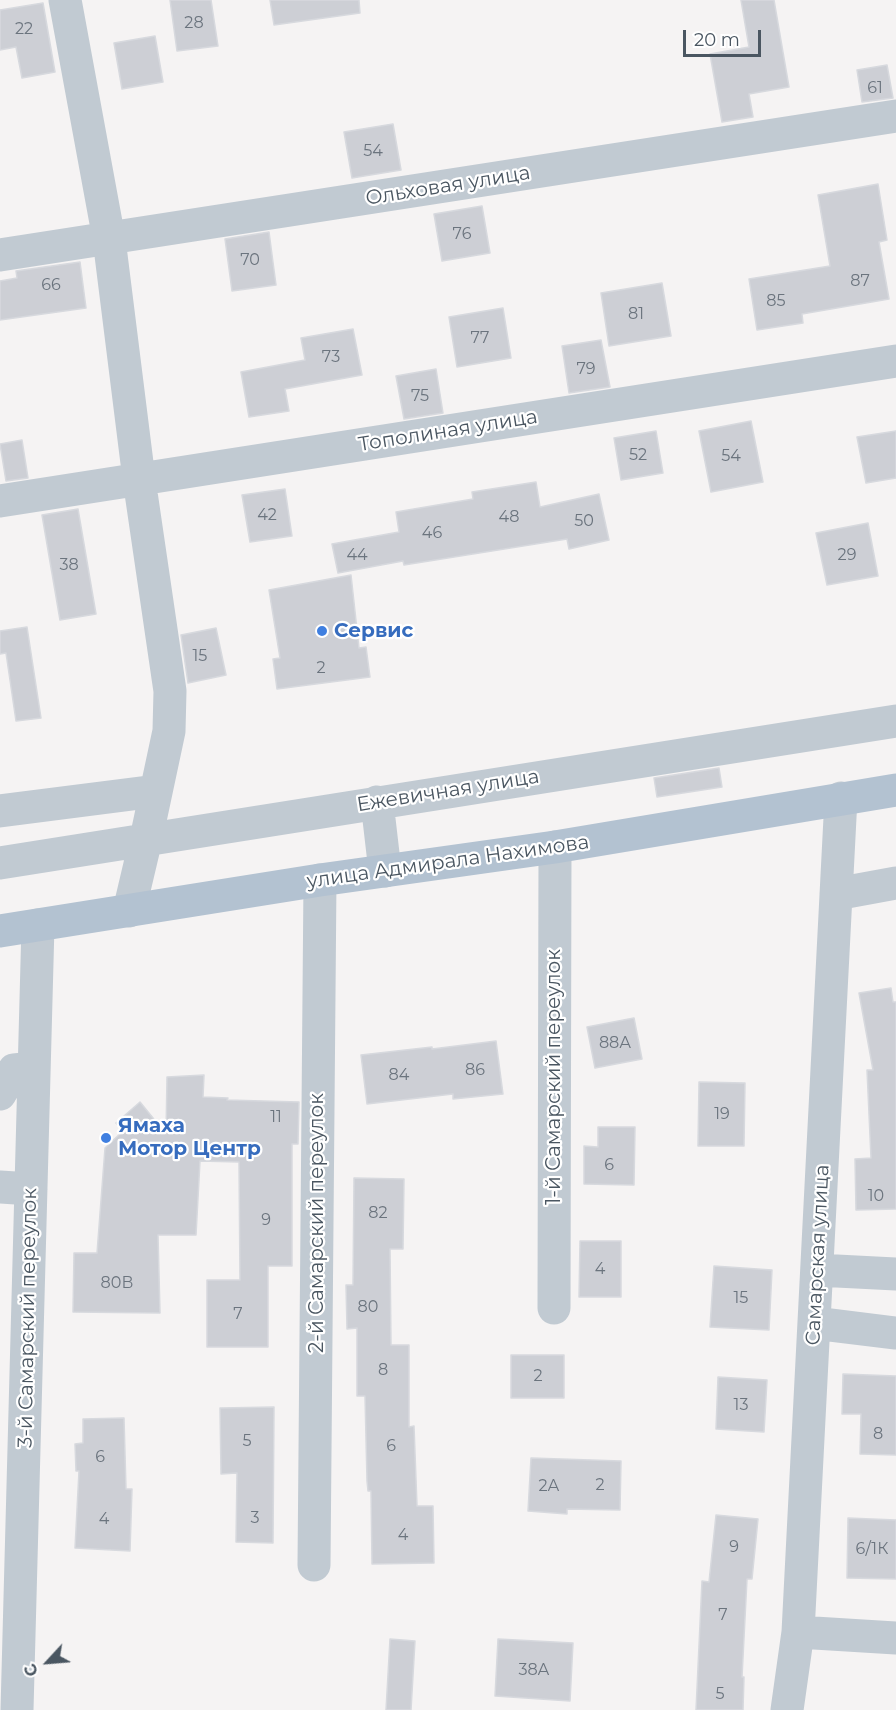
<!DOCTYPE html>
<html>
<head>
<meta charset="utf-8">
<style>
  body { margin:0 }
  #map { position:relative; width:896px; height:1710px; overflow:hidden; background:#f5f3f3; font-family:Montserrat,sans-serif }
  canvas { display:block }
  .north { position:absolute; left:18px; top:1632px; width:60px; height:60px; -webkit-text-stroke:4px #fff; paint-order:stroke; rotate:244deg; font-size:16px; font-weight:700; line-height:24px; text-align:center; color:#4a5661 }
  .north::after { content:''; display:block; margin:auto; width:21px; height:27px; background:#4a5661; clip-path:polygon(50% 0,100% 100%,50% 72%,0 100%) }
  .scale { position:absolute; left:683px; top:30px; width:78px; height:27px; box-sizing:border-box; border:3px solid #4a5661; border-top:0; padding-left:8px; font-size:18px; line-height:21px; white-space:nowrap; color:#4a5661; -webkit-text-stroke:4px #fff; paint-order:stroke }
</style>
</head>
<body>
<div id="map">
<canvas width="896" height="1710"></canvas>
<div class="north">С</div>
<div class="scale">20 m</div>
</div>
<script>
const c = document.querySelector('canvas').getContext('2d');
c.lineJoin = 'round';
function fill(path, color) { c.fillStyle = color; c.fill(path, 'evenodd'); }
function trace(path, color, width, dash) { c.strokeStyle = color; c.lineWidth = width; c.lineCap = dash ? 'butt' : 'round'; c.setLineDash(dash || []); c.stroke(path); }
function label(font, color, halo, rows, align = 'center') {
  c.font = font + ' Montserrat,sans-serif'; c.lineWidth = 4.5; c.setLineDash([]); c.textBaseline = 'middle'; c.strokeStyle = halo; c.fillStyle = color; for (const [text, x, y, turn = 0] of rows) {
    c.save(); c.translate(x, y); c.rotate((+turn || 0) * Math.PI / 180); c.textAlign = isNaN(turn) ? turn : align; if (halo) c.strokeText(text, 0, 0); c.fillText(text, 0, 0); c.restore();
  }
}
const building = new Path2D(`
  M170 0H211L218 46 177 51Z
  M270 0H359L360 13 274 25Z
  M741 0H774L789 87 749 94 753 117 722 122 710 54 749 47Z
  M43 3 55 72 22 78 16 47 0 50V10Z
  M155 36 163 82 122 89 114 43Z
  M887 65 893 98 862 102 857 70Z
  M393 124 401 170 352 178 344 132Z
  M878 184 887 240 879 242 889 299 802 314 803 323 757 330 749 279 830 266 818 195Z
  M482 206 490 253 442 261 434 214Z
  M269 232 276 285 232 291 225 239Z
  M80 262 86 308 0 320V281L17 278 16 271Z
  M662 283 671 336 609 346 601 293Z
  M503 308 511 358 457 367 449 317Z
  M353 329 362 375 285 389 289 411 249 417 241 372 305 360 301 338Z
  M601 340 610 387 569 393 562 346Z
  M436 369 443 413 404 419 396 376Z
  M751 421 763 482 711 492 699 431Z
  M656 431 663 473 621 480 614 438Z
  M896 431V478L866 483 857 437Z
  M22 440 28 478 6 481 0 444Z
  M536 482 540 507 599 494 609 540 569 549 567 539 404 565 403 561 338 573 332 544 399 532 396 512 473 499 472 492Z
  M285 489 292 536 250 542 242 495Z
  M78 509 96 614 60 620 42 515Z
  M868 523 878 576 827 585 816 533Z
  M351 575 359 648 366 647 370 677 277 689 273 659 280 658 269 590Z
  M27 627 41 718 16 721 6 653 0 654V631Z
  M216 628 226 675 188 683 181 635Z
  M719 768 722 787 657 797 654 778Z
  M891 988 893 1002H896V1209L856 1210 855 1159 871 1158 867 1070H873L859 993Z
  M634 1018 642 1059 595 1068 587 1027Z
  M496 1041 503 1094 453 1099V1094L367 1104 361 1055 432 1047V1049Z
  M204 1075 203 1097 228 1098 227 1100 299 1102 298 1144H292V1266H268V1347H207V1280H240L239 1162 200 1161 196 1235H158L160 1313 73 1312 74 1253H97L105 1148 123 1131 116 1123 140 1102 166 1134 167 1077Z
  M699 1082 745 1083 744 1146H698Z
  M598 1127H635L634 1185 584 1184V1146L598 1147Z
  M354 1178 404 1179 403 1249H390L391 1345H409V1427L414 1426 417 1506H433L434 1563 372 1564 371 1491H368L367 1481 365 1396H357V1328L347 1329 346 1285H353Z
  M580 1241H621V1297H579Z
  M714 1266 772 1270 769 1330 710 1327Z
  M511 1355H564V1398H511Z
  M843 1374 896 1376V1455L860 1454 861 1414H842Z
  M718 1377 767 1380 764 1432 716 1429Z
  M274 1407 273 1543 236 1542 237 1473 221 1474 220 1408Z
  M124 1418 126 1489H132L130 1551 75 1548 79 1471H76L75 1444 83 1443V1419Z
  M531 1458 621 1461 620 1510 567 1509V1514L528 1511Z
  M716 1515 758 1519 752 1579H747L742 1677H744L743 1710H696L702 1581 709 1582Z
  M848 1518 896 1520V1579L847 1578Z
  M390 1639 415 1641 411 1710H386Z
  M498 1639 573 1643 570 1701 495 1696Z`);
fill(building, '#cdcfd5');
trace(building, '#d7d9de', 1.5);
trace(new Path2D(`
  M65 0 109 239 139 479 170 691 169 731 146 839 129 911
  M0 255 896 116
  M0 501 896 361
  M377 802 385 871
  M0 811 156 791
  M0 863 896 721
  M836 894 896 883
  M0 1094 14 1070 34 1068
  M0 1187 31 1189
  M817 1270 896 1274
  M554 1308 555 847
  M814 1323 896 1333
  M314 1565 320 880
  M798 1632 896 1638
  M17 1710 38 925
  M787 1710 798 1632 841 798`), '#c1cad2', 33);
trace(new Path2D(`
  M0 931 320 880 555 847 896 790`), '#b3c2d1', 33);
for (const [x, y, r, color] of [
  [322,631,6,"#3f7fe0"],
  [106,1138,6,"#3f7fe0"]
]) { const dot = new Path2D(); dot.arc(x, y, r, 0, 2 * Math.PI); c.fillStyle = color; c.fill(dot); trace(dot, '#fff', 2); }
label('16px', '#6b747e', null, [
  ["28",194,23],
  ["22",24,29],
  ["61",875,88],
  ["54",373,151],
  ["76",462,234],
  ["70",250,260],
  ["87",860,281],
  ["66",51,285],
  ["85",776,301],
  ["81",636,314],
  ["77",480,338],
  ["73",331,357],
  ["79",586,369],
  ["75",420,396],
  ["52",638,455],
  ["54",731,456],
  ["42",267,515],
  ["48",509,517],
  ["50",584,521],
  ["46",432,533],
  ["44",357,555],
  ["29",847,555],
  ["38",69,565],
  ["15",200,656],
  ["2",321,668],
  ["88А",615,1043],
  ["86",475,1070],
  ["84",399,1075],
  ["19",722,1114],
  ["11",276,1117],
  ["6",609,1165],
  ["10",876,1196],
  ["82",378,1213],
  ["9",266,1220],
  ["4",600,1269],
  ["80В",117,1283],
  ["15",741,1298],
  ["80",368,1307],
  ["7",238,1314],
  ["8",383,1370],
  ["2",538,1376],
  ["13",741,1405],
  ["8",878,1434],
  ["5",247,1441],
  ["6",391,1446],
  ["6",100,1457],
  ["2",600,1485],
  ["2А",549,1486],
  ["3",255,1518],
  ["4",104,1519],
  ["4",403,1535],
  ["9",734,1547],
  ["6/1К",872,1549],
  ["7",723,1615],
  ["38А",534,1670],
  ["5",720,1694]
]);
label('20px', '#4a5661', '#fff', [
  ["Ольховая улица",448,186,-9],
  ["Тополиная улица",448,431,-9],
  ["Ежевичная улица",448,791,-9],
  ["улица Адмирала Нахимова",448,862,-8],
  ["1-й Самарский переулок",554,1077,-90],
  ["2-й Самарский переулок",317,1223,-90],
  ["Самарская улица",818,1255,-87],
  ["3-й Самарский переулок",28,1318,-89]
]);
label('bold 20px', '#366cbe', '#fff', [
  ["Сервис",334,631],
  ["Ямаха",118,1126],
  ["Мотор Центр",118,1149]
], 'left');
</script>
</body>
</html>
